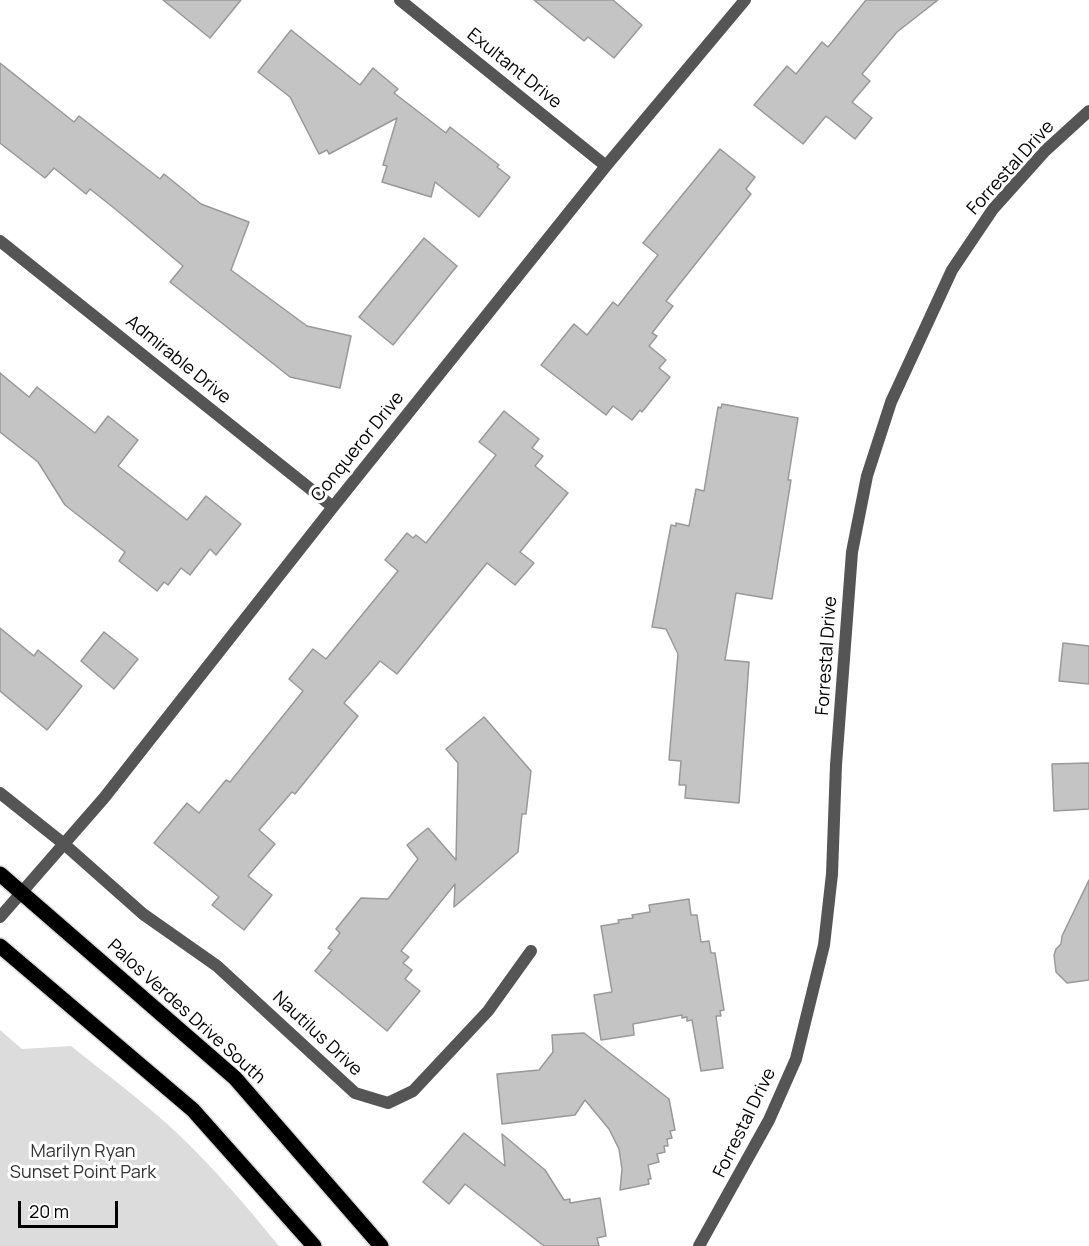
<!DOCTYPE html>
<html>
<head>
<meta charset="utf-8">
<style>
  body { margin:0 }
  #map { position:relative; width:1089px; height:1246px; overflow:hidden; background:#fff; font-family:Manrope,sans-serif }
  canvas { display:block }
  .scale { position:absolute; left:18px; top:1201px; width:100px; height:27px; box-sizing:border-box; border:3px solid #000; border-top:0; padding-left:8px; font-size:18px; line-height:21px; white-space:nowrap; color:#000; -webkit-text-stroke:4px #fff; paint-order:stroke }
</style>
</head>
<body>
<div id="map">
<canvas width="1089" height="1246"></canvas>
<div class="scale">20 m</div>
</div>
<script>
const c = document.querySelector('canvas').getContext('2d');
c.lineJoin = 'round';
function fill(path, color) { c.fillStyle = color; c.fill(path, 'evenodd'); }
function trace(path, color, width, dash) { c.strokeStyle = color; c.lineWidth = width; c.lineCap = dash ? 'butt' : 'round'; c.setLineDash(dash || []); c.stroke(path); }
function label(font, color, halo, rows, align = 'center') {
  c.font = font + ' Manrope,sans-serif'; c.lineWidth = 6; c.setLineDash([]); c.textBaseline = 'middle'; c.strokeStyle = halo; c.fillStyle = color; for (const [text, x, y, turn = 0] of rows) {
    c.save(); c.translate(x, y); c.rotate((+turn || 0) * Math.PI / 180); c.textAlign = isNaN(turn) ? turn : align; if (halo) c.strokeText(text, 0, 0); c.fillText(text, 0, 0); c.restore();
  }
}
fill(new Path2D(`
  M0 1030 22 1049 71 1046C107 1075 144 1102 177 1133 214 1168 247 1207 279 1246H0Z`), '#dcdcdc');
const building = new Path2D(`
  M163 0H241L210 38Z
  M534 0H613L642 25 614 58 588 37 584 41Z
  M866 0H938L897 32 862 74 870 81 852 102 872 118 855 139 826 116 803 144 754 105 787 66 796 74 822 42 828 47Z
  M291 30 360 85 373 68 398 89 394 93 446 133 450 127 499 165 497 167 510 177 479 217 435 182 431 197 382 182 387 166 383 165 397 118 329 154 327 150 319 154 290 97 258 72Z
  M0 63 74 122 79 116 160 179 164 174 201 204 249 222 231 270 307 326 351 336 340 388 290 377 170 282 183 266 114 208 90 189 86 194 54 168 45 178 0 143Z
  M720 149 755 177 746 189 751 194 666 301 673 306 652 333 657 336 649 346 666 360 659 368 670 377 642 412 640 410 632 420 613 406 606 415 541 365 574 324 587 335 613 302 618 306 658 255 643 243Z
  M424 238 457 266 393 345 359 317Z
  M0 373 29 397 37 387 95 433 108 416 138 440 118 466 187 520 206 496 241 524 216 555 210 549 190 575 181 568 168 585 164 582 157 591 119 561 125 552 65 505 38 462 0 432Z
  M722 404 798 418 788 480H791L772 599 736 593 725 660 749 662 739 803 685 798 686 785H679L681 761 669 760 678 654 666 629 652 627 671 525 676 526V523L689 526 696 489 704 491 718 407 721 408Z
  M504 411 539 439 532 448 543 456 535 466 568 493 520 552 534 563 515 585 487 563 397 674 380 661 344 703 358 716 295 794 292 792 259 830 275 844 248 876 272 895 244 930 212 905 219 897 154 843 187 803 199 813 226 780 230 782 303 691 289 679 313 649 326 659 398 571 385 560 407 533 413 538 416 535 426 543 496 455 479 442Z
  M0 628 34 656 38 650 82 686 47 730 0 691Z
  M104 632 138 659 114 689 81 661Z
  M1063 643 1089 646V684L1059 681Z
  M484 717 531 771 526 814H522L518 852 454 907 455 884 401 951 409 957 403 963 412 970 405 979 420 991 387 1031 315 971 332 950 328 948 340 933 336 929 361 898 388 899 418 859 407 845 428 828 456 860 458 763 446 749Z
  M1089 763V809L1054 811 1052 764Z
  M1089 880V980L1067 983 1056 972 1054 955 1056 949 1061 944 1062 936Z
  M689 899 691 915H697L701 942 709 941 711 953H715L724 1010 720 1011 721 1016H716L723 1068 701 1071 692 1020 687 1021V1017L682 1018V1015L633 1024 634 1035 601 1040 594 995 612 992 601 926 619 923 618 920 633 918 632 915 650 912 649 905Z
  M584 1033 669 1099 675 1130 670 1131 672 1138 667 1139 668 1146H664L665 1152 657 1154 659 1162 648 1165 651 1179H648L649 1184 620 1190 622 1169 619 1149 609 1129 585 1100 575 1115 502 1124 497 1074 539 1070 553 1052 552 1035Z
  M464 1133 505 1166 502 1134 545 1170 564 1200 570 1199V1203L600 1198 606 1236 597 1238 599 1246H544L465 1184 449 1204 423 1182Z`);
fill(building, '#c4c4c4');
trace(building, '#999', 1.5);
const primary = new Path2D(`
  M0 874 235 1078 381 1246
  M0 946 193 1110 314 1246`);
trace(primary, '#dbdbdb', 18);
trace(new Path2D(`
  M400 0 606 166
  M0 241 333 507
  M0 793 64 844 143 914 217 966 355 1093 388 1103 413 1091 488 1011 531 951
  M0 917 104 798 333 507 606 166 745 0
  M699 1246 769 1120 796 1059 824 945 832 874 836 765 852 552 867 476 891 402 952 270 993 209 1045 151 1089 111`), '#555', 12);
trace(primary, '#000', 15);
label('18px', '#000', '#fff', [
  ["Exultant Drive",514,69,39],
  ["Forrestal Drive",1011,168,-48],
  ["Admirable Drive",178,360,39],
  ["Conqueror Drive",358,447,-51],
  ["Forrestal Drive",827,656,-86],
  ["Palos Verdes Drive South",186,1012,42],
  ["Nautilus Drive",317,1034,43],
  ["Forrestal Drive",745,1123,-64]
]);
label('18px', '#333', '#fff', [
  ["Marilyn Ryan",83,1152],
  ["Sunset Point Park",83,1173]
]);
</script>
</body>
</html>
